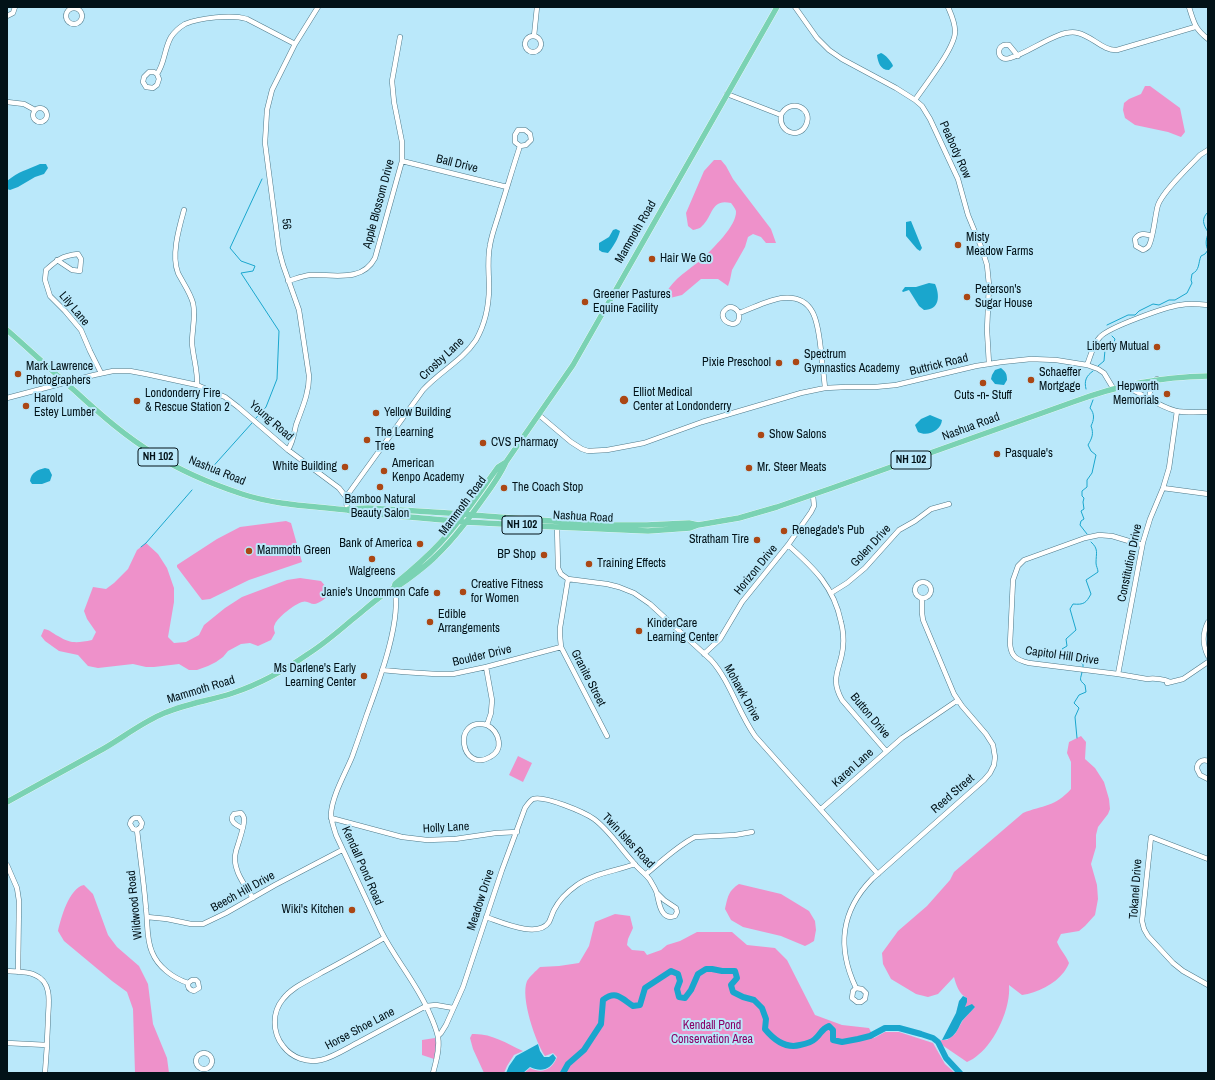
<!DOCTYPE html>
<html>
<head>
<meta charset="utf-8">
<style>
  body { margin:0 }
  #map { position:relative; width:1215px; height:1080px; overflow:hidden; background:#bae8fa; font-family:"Archivo Narrow",sans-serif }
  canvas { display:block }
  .frame { position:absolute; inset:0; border:8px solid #021218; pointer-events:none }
</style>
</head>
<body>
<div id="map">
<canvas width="1215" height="1080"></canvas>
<div class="frame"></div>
</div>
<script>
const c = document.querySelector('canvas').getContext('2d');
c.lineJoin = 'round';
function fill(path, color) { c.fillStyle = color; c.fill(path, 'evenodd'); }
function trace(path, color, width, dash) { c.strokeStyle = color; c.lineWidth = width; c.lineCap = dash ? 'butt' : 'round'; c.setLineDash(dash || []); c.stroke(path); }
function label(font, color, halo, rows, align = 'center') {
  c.font = font + ' "Archivo Narrow",sans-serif'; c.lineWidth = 4; c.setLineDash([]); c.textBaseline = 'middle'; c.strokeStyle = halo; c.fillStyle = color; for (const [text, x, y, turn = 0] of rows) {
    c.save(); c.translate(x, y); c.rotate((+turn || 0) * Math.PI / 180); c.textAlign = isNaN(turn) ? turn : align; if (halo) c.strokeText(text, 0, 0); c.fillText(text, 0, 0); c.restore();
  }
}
fill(new Path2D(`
  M1145 86H1150L1180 108 1185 132 1181 137 1168 132 1135 125 1125 118 1123 110 1124 103 1129 99 1141 94Z
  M714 160H721L726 166 733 179 771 229 776 243H766L761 237 753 234 748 237 745 247 732 270 730 280 728 286 718 279H701L682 295 670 298 666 293C674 278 689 270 702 259 712 249 737 226 736 211 735 208 733 206 731 203 711 198 713 216 702 226 700 229 696 229 693 230L688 226 686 213 704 171Z
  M286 521 291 523 302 562 249 580 210 599 202 600 177 567V565L217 539 240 527Z
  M146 543 158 554 167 568 174 588V602L168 637 174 643 186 642 199 635 204 625 225 608 242 597 287 580 300 578 321 581 327 588 330 593C328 597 319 604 314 604 310 604 307 600 302 602 295 604 278 617 275 624 273 627 274 630 275 633L271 640 258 646 250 643 241 644 228 651 223 657 216 662 208 666 197 670H189L179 664 154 667H146L133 664 98 668 88 666 78 655 59 651 45 641 41 636 44 629C50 630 52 633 58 636 71 644 77 643 92 640L96 632 87 619 84 611 93 587 106 589 114 583 128 569 137 550Z
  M1081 736 1086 742 1085 759 1095 768 1104 782 1109 799 1110 809 1108 814 1098 827 1096 835V847L1091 864 1097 885 1098 899 1095 915 1085 926 1079 931 1061 934 1057 942C1060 950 1066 955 1069 963 1068 966 1066 969 1064 972 1055 984 1037 993 1022 995L1009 985C1011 1007 996 1041 978 1055 975 1058 971 1060 967 1062L945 1047 938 1042 942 1040H947L955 1034 963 1020 975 1007H965L967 998C959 994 956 985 954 977L938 994 928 997 916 994 891 979 883 964 882 953 898 931 927 906 950 880 954 872 1023 813C1043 805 1055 807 1071 789V762L1067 753 1069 742Z
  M518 756 532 763 523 782 509 775Z
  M739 884 781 894 809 911 815 921 816 930 814 941 809 944 805 946 781 936 743 927 731 920 725 909C728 897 728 891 739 884Z
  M84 885 93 894 108 935 117 947 139 966 148 984 153 1024 167 1058 169 1073H135L133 1009 127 992 112 981 64 941 58 931C61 918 69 888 84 885Z
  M615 914 630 916 633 928 628 939 627 945 632 950 644 951 647 955 661 950 667 945 680 941 697 932H732L747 945 775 948 787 960 815 1015 842 1025 869 1028 874 1038 885 1032H899L933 1043 945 1064 955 1073H524L530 1068C542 1074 552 1070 557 1057L553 1053 545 1056C536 1043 520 998 527 981 530 976 536 971 540 967L559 966 579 963 589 946 595 922Z
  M472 1034C491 1033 506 1043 523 1051L514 1055 507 1066 504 1073H484L473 1049 470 1038Z
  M435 1038 436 1044 434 1059 422 1055V1040Z`), '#ee91ca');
fill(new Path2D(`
  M881 53C885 54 892 62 893 66L889 70C880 70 878 62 877 55Z
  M40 164H46L48 168 44 174 35 177 18 187 10 190 7 189V181C19 171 27 170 40 164Z
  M911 221 922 248 920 251 917 249 906 236V222Z
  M616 229 620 231C618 239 613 247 608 253L602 252 599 250V243L609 237 613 230Z
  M929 283 935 284C940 295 940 310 924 310L919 306 909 290 903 292 902 291 905 287H916Z
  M1001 368C1006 372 1007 374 1007 380L1004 385 995 384 991 379 992 375 995 370Z
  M930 415 942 420C941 431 927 437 918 432L915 425 921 419Z
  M45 468 49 469 52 475 50 481 42 484H32L30 481C31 472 38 470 45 468Z
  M963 996 967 998V1002L965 1007 972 1004 975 1007C971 1012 966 1016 962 1021 957 1030 955 1039 942 1040L956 1013 959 1001Z
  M538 1044 540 1051 544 1057H549L553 1054 556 1058C551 1069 542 1073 530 1067L523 1073H506L509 1066 516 1056Z`), '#1aa6cd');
trace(new Path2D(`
  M1208 212C1201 219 1203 224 1208 232
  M1208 234C1206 239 1205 245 1208 250
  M1107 325 1128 315H1135L1139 311 1153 304 1159 305 1169 300H1175L1187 293 1192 283 1191 280 1192 274C1200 270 1198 263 1201 256L1205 254 1208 250
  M1098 366 1104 361 1105 350 1113 345 1115 339 1112 336
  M1086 389C1084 381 1086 376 1093 371
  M256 418 266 407 277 379 279 331 241 273 253 271 255 266 241 261 230 248 262 179
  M209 471 252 423
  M1087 534 1080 525 1081 521 1084 519 1081 511 1084 509 1083 502 1084 498 1082 496V491L1087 487V480L1092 473 1096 455 1091 451 1088 445C1092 438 1094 434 1091 426 1094 420 1095 414 1090 408L1093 400
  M141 547 146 543 192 490
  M1083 668V664C1075 658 1070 659 1062 654V649L1067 646 1066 639 1076 630 1070 609 1073 604C1084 605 1086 603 1091 594L1086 580 1098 572C1098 569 1096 566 1096 563 1096 553 1099 549 1091 542
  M1077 738 1075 717 1079 708 1074 703 1079 695 1086 692 1085 685C1078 679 1081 679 1082 672`), '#1aa6cd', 1);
trace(new Path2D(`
  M563 1073 568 1064 584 1050 601 1024 603 1000C616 990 621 998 633 1006L640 1005 645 988 671 971 678 974 680 981 677 989 679 997 685 998 691 990 698 974 706 969H712L722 971H735L737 978 731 985 733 992 743 997 754 1000 762 1008 766 1019 765 1029C774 1040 785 1049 800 1045 805 1044 812 1042 815 1039 822 1033 820 1030 829 1026L833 1030V1040L842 1042 858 1039 870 1036 885 1028H899L921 1034 933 1038 938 1042 946 1058 960 1073`), '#1aa6cd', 6);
const minor = new Path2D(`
  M795 7 817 38 829 50 842 59 896 88 915 100 922 106 930 119 958 179 968 215 982 249 987 265 989 285 987 330 989 364
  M1189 7C1194 23 1195 29 1208 39
  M66 16a8 8 0 1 1 16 0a8 8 0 1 1-16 0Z
  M7 16 13 13 15 7
  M534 36 537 7
  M525 44a8 8 0 1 1 16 0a8 8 0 1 1-16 0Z
  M1018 56 1009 45C995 42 996 63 1010 58 1030 53 1059 28 1078 33 1092 36 1103 51 1117 50L1195 27
  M157 74 159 79 157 85 153 88 146 87 143 82 144 77 149 72H154L157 74C165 63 164 49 171 37 175 31 180 27 185 24 199 18 232 14 247 19L295 44
  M727 94 781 115C778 132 799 140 806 125 814 108 790 97 781 115
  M915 100C925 85 956 47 955 31 955 22 951 14 948 7
  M7 102 24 104 35 110
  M33 115a7 7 0 1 1 14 0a7 7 0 1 1-14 0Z
  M402 161 507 187
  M184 210C179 228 171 255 178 273 183 283 190 292 193 303 196 316 192 330 192 343 193 357 198 371 197 385
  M1152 236C1145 234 1139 232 1135 239L1136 246 1143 250C1145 249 1146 249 1148 247 1153 242 1155 214 1158 205 1163 191 1189 167 1200 155L1208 150
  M57 260 72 270 80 271 81 259 78 254C62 256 58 259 46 270L45 280 50 296 65 311 81 330 90 351 101 373
  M288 281C295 279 302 276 310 275 333 274 362 283 375 258L402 161V142L394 102 392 81 400 37
  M739 313C742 334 713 320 726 309 731 305 736 308 739 313 753 308 770 299 783 298 817 295 818 327 821 351 822 363 824 376 825 388
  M1087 365C1091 355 1093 344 1100 337 1109 327 1166 307 1180 305 1189 303 1199 304 1208 305
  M1124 386C1142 393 1157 406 1176 411 1186 413 1198 412 1208 412
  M7 398 94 375 113 371H130L146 374 197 385 225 397 238 407 288 450 339 488 346 497 347 510
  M1151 401C1149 391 1149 387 1157 379
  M539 415 571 442 582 449 588 451 607 450 644 443 702 422 801 393 825 388 846 387H875L896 385 976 366 1002 362 1031 359 1056 360 1087 365 1098 369 1104 373 1113 388
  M288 450C293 442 294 434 296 425 302 408 309 394 309 376L299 310 283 265 279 250 265 143 267 110 272 90 295 44 318 7
  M1163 488 1208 494
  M346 497 423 390C439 372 462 361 476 340 485 324 489 306 489 287 489 273 487 259 490 245 492 233 497 221 500 210 507 188 513 167 520 146L526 145 531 140 530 134 525 130H518L515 135V142L520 146
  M557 525 558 568 561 574 568 579 607 584 619 587 634 593 650 604 711 660C730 681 738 712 755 736L878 874
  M788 545C814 568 834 587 841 622 843 630 844 639 843 647 841 669 829 677 842 700L886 751
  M1142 545 1112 536 1099 535 1085 538 1024 560 1018 566 1013 580 1010 644C1011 656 1016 660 1029 663L1118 674 1147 679C1154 678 1164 679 1170 682
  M568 579 560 628V636L561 647 607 736
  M915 590a8 8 0 1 1 16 0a8 8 0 1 1-16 0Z
  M394 588C403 618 378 684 367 714 362 729 357 743 352 757 345 774 332 796 331 814 331 821 334 828 336 835L381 931C395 959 415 981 428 1010 432 1019 436 1027 438 1037 440 1049 436 1062 433 1073
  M831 593 847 583 865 568 899 530 915 521 931 509 949 504
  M1208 622C1202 634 1202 644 1208 656
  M704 654 720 639 742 602 788 545 811 512 814 506 813 495
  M486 667 492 700 491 713 487 725C451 716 461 774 490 757 504 750 500 732 487 725
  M382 670 404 672 436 674H453L486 667 561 647
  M1118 674 1143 542 1150 519 1163 488 1169 468 1177 411
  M1167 683 1183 679 1208 662
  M1208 761C1202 759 1197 762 1197 769L1200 775 1208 779
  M821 809 902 738 958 700
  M331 818 402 837 427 840 455 839 496 833 517 832
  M242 828C236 825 228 821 234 814L241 813C243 815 244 816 244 819 245 825 238 844 236 851 231 868 244 884 253 898
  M137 830 133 829 130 824C131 819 134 817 139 818L142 823 141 827 137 830C140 856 144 883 146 909 148 924 146 938 152 952 158 967 173 978 188 983L192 980H196L198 982 199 988 194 991C190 990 187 988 188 983
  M1208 859 1151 837 1142 921 1144 929 1148 936 1173 963 1183 971 1208 985
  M7 865 17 888 19 901 18 972
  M646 874C661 862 677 846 695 837L735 835 752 832
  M147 917 167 919 191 924H203L226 913 275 885 342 850
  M486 917C501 922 538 939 549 922 551 918 552 914 554 910 559 900 567 892 577 885 592 874 616 871 635 864
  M384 938C363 950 342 962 321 973 308 981 292 987 283 999 272 1012 272 1032 283 1046 292 1058 307 1063 321 1060 334 1057 347 1048 359 1042 381 1030 404 1018 426 1006L436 1005 453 1008
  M7 971C16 972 27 971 35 975 52 982 49 1002 48 1017 48 1026 47 1036 47 1045
  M856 988 853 991 852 998 857 1002H861L865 999 866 993 862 989 856 988C837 948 840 912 872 879L984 780 990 773 994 765 995 757 993 745 986 734 962 706 954 694 923 620 922 613V598
  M438 1036 441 1033 446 1025 463 987 502 870 525 808C527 805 530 801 533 799 544 795 584 812 594 819 609 830 621 849 633 862 638 869 645 873 650 880 652 884 656 889 657 894 659 903 661 921 675 916L677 912 676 908 664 900 657 893
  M7 1043 47 1045 45 1073
  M196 1061a8 8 0 1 1 16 0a8 8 0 1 1-16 0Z`);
const major = new Path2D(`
  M7 330C30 350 52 371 75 391 100 414 126 437 156 455 182 472 212 484 242 494 275 505 312 506 347 510L353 512 466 522 557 527 648 531 690 528 698 525 739 518 777 507 832 488 1073 402C1119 385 1159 377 1208 376
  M349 509 368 508 464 514 472 515 605 525H647L689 523 698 525
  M394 588 395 584C411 571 426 558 440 543 462 520 479 493 498 467L506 462
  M7 802C39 784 71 767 103 749 122 738 140 724 160 715 183 704 209 701 233 693 260 684 285 670 308 654 324 644 339 631 353 619 364 611 385 590 397 587 411 577 424 568 436 556 455 538 470 517 485 496 493 485 501 474 506 462L573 365 777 7`);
trace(minor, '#4e7989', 5.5);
trace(major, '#fff', 6);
trace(minor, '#fff', 4.5);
trace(major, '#7ad2b3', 5.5);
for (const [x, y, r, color] of [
  [958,245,4,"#ab4714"],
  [652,259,4,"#ab4714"],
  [967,297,4,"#ab4714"],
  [585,302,4,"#ab4714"],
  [1157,347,4,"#ab4714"],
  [796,362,4,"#ab4714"],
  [779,363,4,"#ab4714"],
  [18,374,4,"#ab4714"],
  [1031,380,4,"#ab4714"],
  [983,383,4,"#ab4714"],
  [1167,394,4,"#ab4714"],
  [624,400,5,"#ab4714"],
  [137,401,4,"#ab4714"],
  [26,406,4,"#ab4714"],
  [376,413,4,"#ab4714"],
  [761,435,4,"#ab4714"],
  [367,440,4,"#ab4714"],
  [483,443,4,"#ab4714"],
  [997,454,4,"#ab4714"],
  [345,467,4,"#ab4714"],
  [749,468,4,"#ab4714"],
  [384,471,4,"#ab4714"],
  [380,487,4,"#ab4714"],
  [504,488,4,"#ab4714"],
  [784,531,4,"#ab4714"],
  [757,540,4,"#ab4714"],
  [420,544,4,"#ab4714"],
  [249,551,4,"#ab4714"],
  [544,555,4,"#ab4714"],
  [372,559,4,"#ab4714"],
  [589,564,4,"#ab4714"],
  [463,592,4,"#ab4714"],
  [437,593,4,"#ab4714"],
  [430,622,4,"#ab4714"],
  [639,631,4,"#ab4714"],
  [364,676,4,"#ab4714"],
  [352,910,4,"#ab4714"]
]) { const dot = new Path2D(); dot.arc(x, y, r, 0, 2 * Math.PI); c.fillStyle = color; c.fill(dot); trace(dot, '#bae8fa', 1.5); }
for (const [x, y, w] of [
  [158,457,40],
  [911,460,40],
  [522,525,40]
]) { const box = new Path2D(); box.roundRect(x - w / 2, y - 9, w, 18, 3); c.fillStyle = '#bae8fa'; c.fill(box); trace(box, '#021218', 1); }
label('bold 11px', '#021218', null, [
  ["NH 102",158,457],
  ["NH 102",911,460],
  ["NH 102",522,525]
]);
label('12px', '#021218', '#bae8fa', [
  ["Peabody Row",955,150,66],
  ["Ball Drive",457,164,14],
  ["Apple Blossom Drive",379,204,-75],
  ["56",286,224,83],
  ["Mammoth Road",636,232,-60],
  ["Lily Lane",74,309,50],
  ["Crosby Lane",442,359,-43],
  ["Buttrick Road",939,365,-14],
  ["Young Road",271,421,41],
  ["Nashua Road",971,427,-20],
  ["Nashua Road",217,471,22],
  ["Mammoth Road",463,506,-53],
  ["Nashua Road",583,517,3],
  ["Golen Drive",871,546,-47],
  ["Constitution Drive",1130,563,-78],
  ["Horizon Drive",756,570,-51],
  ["Boulder Drive",482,656,-13],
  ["Capitol Hill Drive",1062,656,8],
  ["Granite Street",588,678,63],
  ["Mammoth Road",201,690,-17],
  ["Mohawk Drive",742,693,61],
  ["Button Drive",870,716,50],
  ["Karen Lane",853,768,-42],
  ["Reed Street",953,794,-41],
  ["Holly Lane",446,828,-3],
  ["Twin Isles Road",628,841,47],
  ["Kendall Pond Road",362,866,66],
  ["Tokanel Drive",1136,889,-86],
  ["Beech Hill Drive",243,892,-29],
  ["Meadow Drive",481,900,-72],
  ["Wildwood Road",135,905,-96],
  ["Horse Shoe Lane",360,1029,-28]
]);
label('12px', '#021218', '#bae8fa', [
  ["Misty",966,238],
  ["Meadow Farms",966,252],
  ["Hair We Go",660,259],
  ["Peterson's",975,290],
  ["Sugar House",975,304],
  ["Greener Pastures",593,295],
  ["Equine Facility",593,309],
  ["Liberty Mutual",1149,347,"right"],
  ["Spectrum",804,355],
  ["Gymnastics Academy",804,369],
  ["Pixie Preschool",771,363,"right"],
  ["Mark Lawrence",26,367],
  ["Photographers",26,381],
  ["Schaeffer",1039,373],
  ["Mortgage",1039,387],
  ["Hepworth",1159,387,"right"],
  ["Memorials",1159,401,"right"],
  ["Elliot Medical",633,393],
  ["Center at Londonderry",633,407],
  ["Londonderry Fire",145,394],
  ["& Rescue Station 2",145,408],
  ["Cuts -n- Stuff",983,396,"center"],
  ["Harold",34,399],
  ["Estey Lumber",34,413],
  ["Yellow Building",384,413],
  ["The Learning",375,433],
  ["Tree",375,447],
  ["Show Salons",769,435],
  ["CVS Pharmacy",491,443],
  ["Pasquale's",1005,454],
  ["American",392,464],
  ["Kenpo Academy",392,478],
  ["White Building",337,467,"right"],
  ["Mr. Steer Meats",757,468],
  ["The Coach Stop",512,488],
  ["Bamboo Natural",380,500,"center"],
  ["Beauty Salon",380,514,"center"],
  ["Renegade's Pub",792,531],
  ["Stratham Tire",749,540,"right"],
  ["Bank of America",412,544,"right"],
  ["Mammoth Green",257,551],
  ["BP Shop",536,555,"right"],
  ["Training Effects",597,564],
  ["Walgreens",372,572,"center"],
  ["Creative Fitness",471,585],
  ["for Women",471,599],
  ["Janie's Uncommon Cafe",429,593,"right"],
  ["Edible",438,615],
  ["Arrangements",438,629],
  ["KinderCare",647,624],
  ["Learning Center",647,638],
  ["Ms Darlene's Early",356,669,"right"],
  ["Learning Center",356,683,"right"],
  ["Wiki's Kitchen",344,910,"right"]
], 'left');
label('12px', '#890066', '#bae8fa', [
  ["Kendall Pond",712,1026],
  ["Conservation Area",712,1040]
]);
</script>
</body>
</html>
